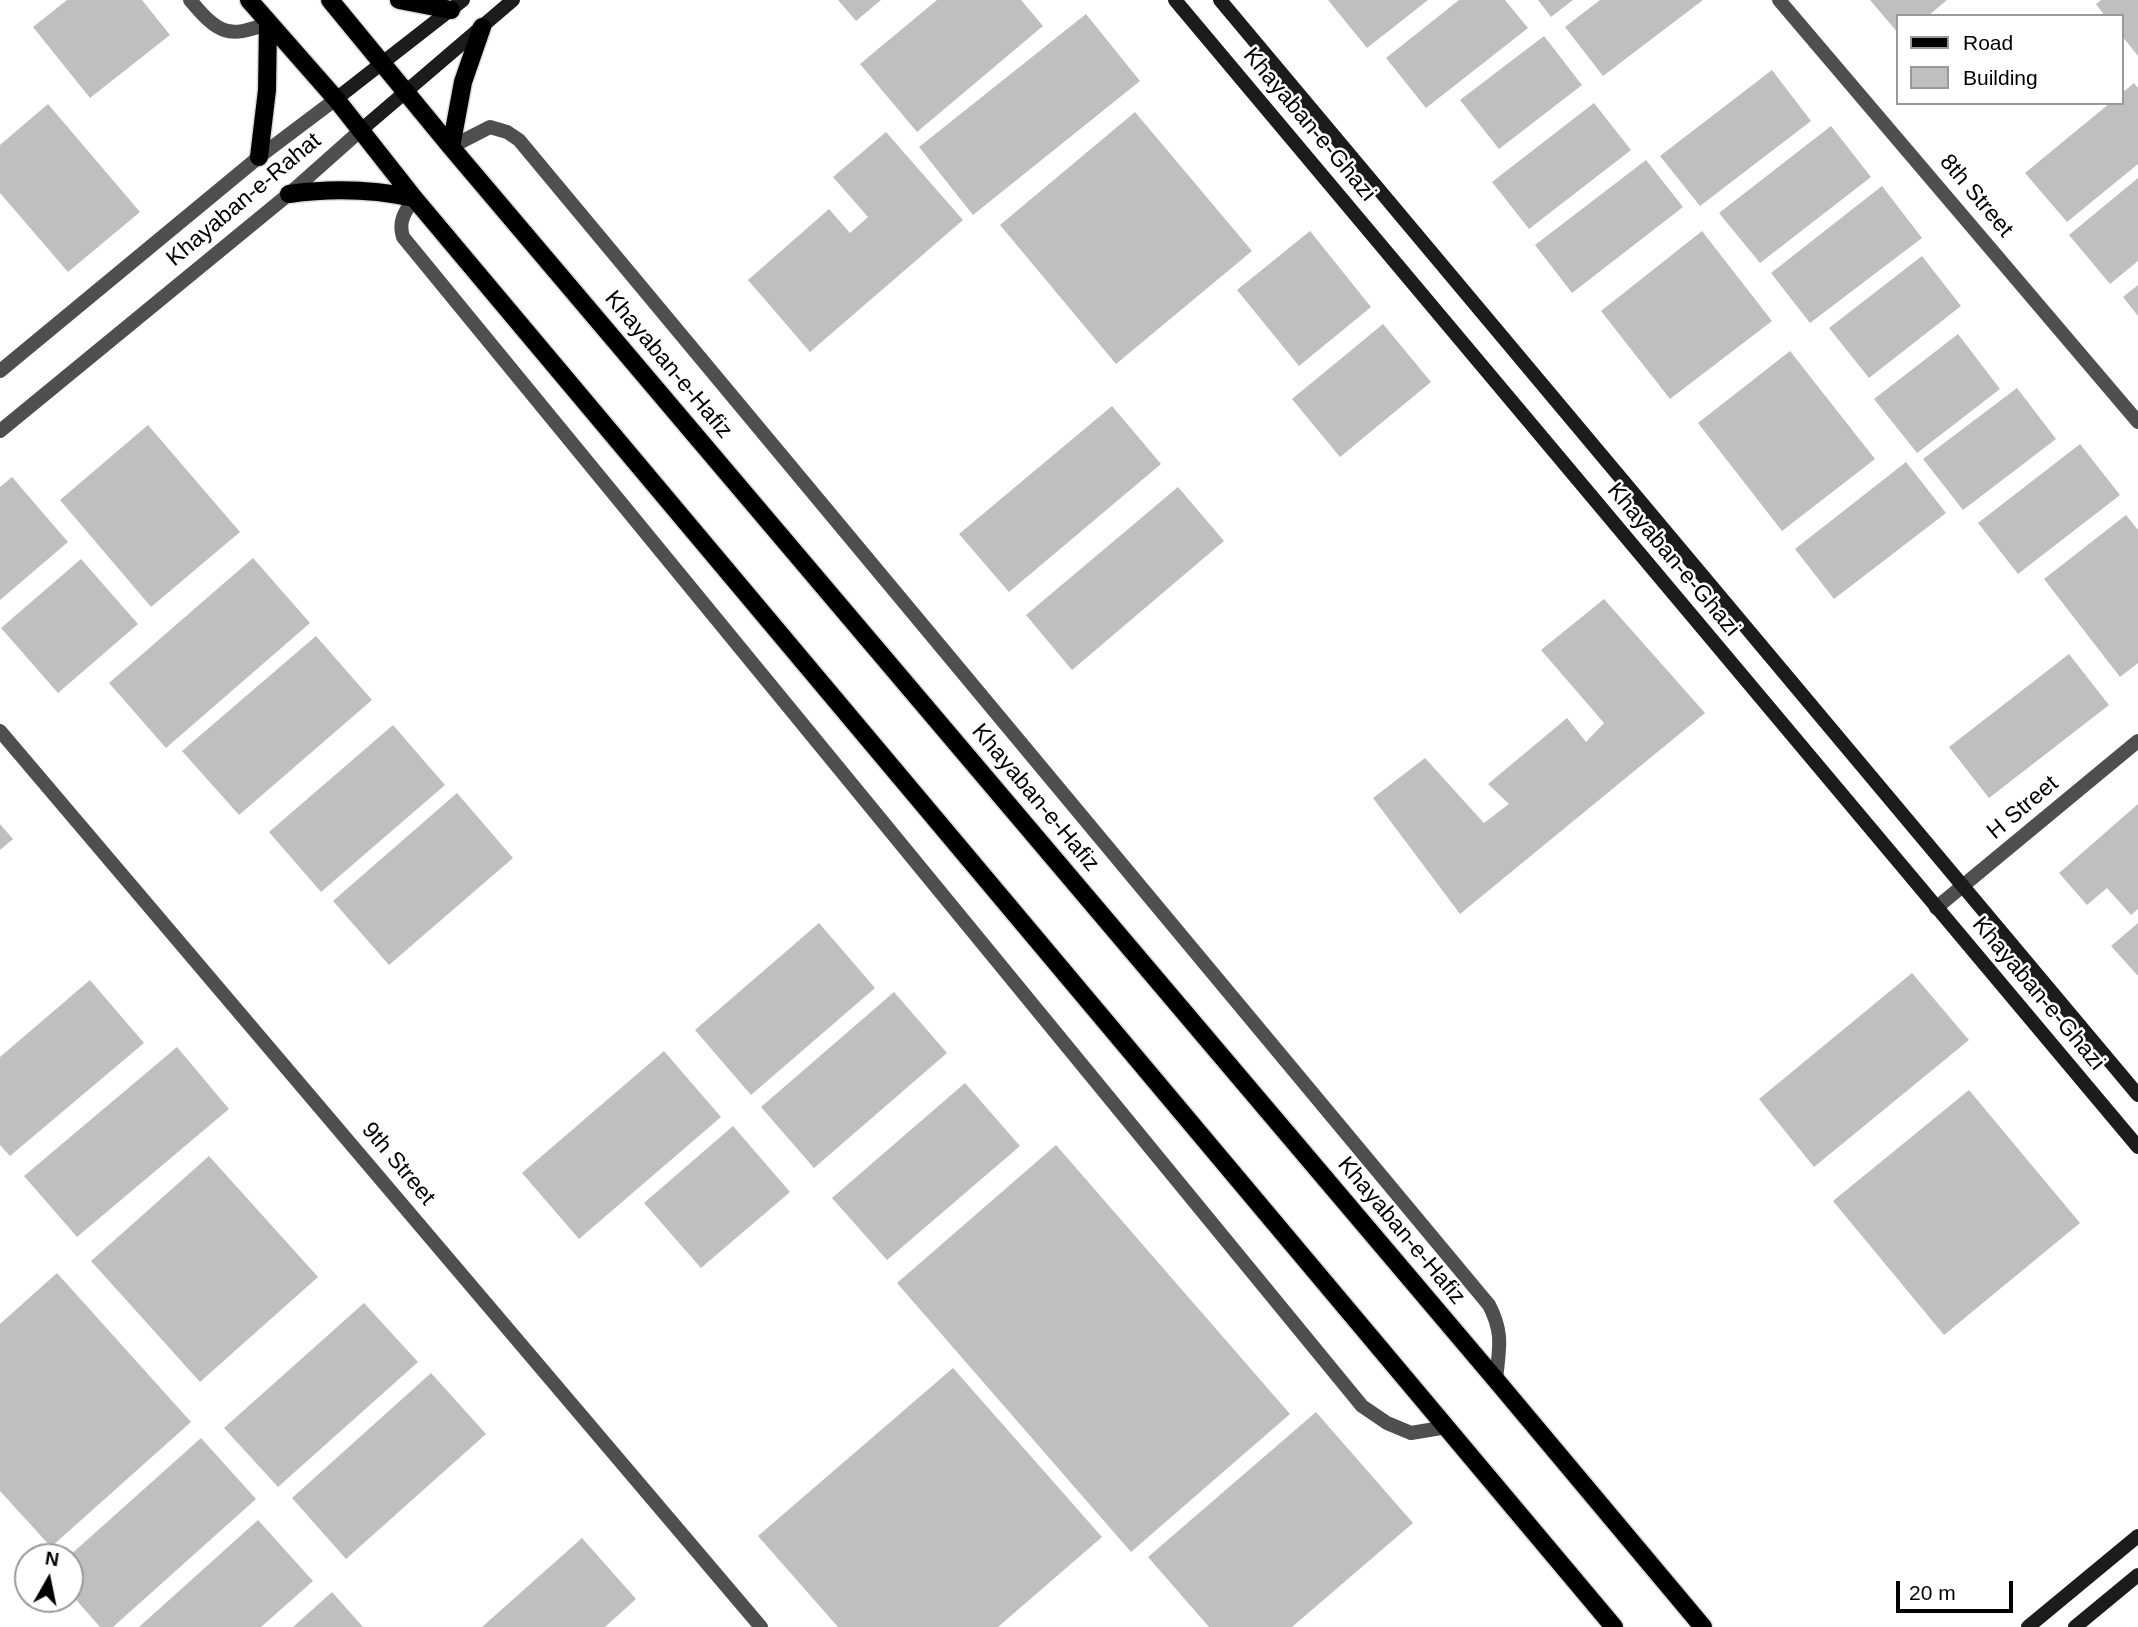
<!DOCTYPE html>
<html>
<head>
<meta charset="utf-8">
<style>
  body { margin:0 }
  #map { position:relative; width:2138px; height:1627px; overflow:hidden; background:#fff; font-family:Arial,sans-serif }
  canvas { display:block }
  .legend { position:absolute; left:1896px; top:14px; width:228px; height:91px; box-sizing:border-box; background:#fff; border:2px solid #999; margin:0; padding:9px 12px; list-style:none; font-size:21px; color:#000 }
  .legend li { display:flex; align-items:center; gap:14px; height:35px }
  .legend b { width:35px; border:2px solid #999 }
  .north { position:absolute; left:14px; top:1543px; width:70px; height:70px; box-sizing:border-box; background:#fff; border:2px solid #999; border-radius:50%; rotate:9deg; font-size:19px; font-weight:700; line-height:28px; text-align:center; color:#000 }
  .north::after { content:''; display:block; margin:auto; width:24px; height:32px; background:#000; clip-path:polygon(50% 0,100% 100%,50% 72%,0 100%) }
  .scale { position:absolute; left:1896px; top:1581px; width:117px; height:32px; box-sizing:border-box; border:4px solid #000; border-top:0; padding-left:9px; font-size:21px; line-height:24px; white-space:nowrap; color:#000; -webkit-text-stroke:5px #fff; paint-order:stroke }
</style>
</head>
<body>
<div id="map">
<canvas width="2138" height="1627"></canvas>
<ul class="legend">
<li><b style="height:9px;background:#000"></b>Road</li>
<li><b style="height:19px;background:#bfbfbf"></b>Building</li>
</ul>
<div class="north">N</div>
<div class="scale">20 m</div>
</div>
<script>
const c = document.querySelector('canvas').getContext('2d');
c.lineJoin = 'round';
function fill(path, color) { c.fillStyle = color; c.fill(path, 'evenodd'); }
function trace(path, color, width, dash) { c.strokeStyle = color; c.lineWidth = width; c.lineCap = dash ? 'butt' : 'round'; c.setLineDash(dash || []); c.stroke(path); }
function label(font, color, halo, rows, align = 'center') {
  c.font = font + ' Arial,sans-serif'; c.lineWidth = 5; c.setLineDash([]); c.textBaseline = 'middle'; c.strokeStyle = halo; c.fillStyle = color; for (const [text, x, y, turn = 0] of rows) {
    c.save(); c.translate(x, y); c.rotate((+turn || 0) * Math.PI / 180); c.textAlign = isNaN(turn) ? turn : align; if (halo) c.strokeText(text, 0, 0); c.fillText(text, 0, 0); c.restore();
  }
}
fill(new Path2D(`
  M67 0H142L170 35 90 98 33 27Z
  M838 0H881L856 21Z
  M937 0H1021L1043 26 917 132 860 64Z
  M1328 0H1428L1367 48Z
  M1459 0H1505L1528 28 1426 108 1386 58Z
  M1538 0H1573L1551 17Z
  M1600 0H1703L1603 76 1565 27Z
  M1870 0H1947L1928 16H1898V33Z
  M2101 0H2138V56L2122 36V16H2105L2096 4Z
  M1086 14 1140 81 973 215 919 147Z
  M1544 36 1582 85 1499 149 1460 100Z
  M1772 70 1811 121 1700 206 1660 156Z
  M2134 83 2138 88V164L2067 222 2025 173 2110 103H2122V93Z
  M1594 103 1631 150 1529 229 1492 182Z
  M48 104 140 212 68 272 0 193V145Z
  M1135 112 1252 251 1116 364 1000 225Z
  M1831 126 1871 177 1760 263 1719 213Z
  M886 132 963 220 810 352 748 280 829 209 850 233 868 217 833 177Z
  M1646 160 1683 207 1572 293 1535 245Z
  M2138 178V261L2110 284 2069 235Z
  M1882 186 1922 238 1810 323 1771 273Z
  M1310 231 1371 307 1299 366 1237 290Z
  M1702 231 1772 321 1670 399 1601 311Z
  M1922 256 1961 306 1869 378 1829 328Z
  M2138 285V316L2123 297Z
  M1383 324 1431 382 1340 457 1292 399Z
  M1958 334 2000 389 1917 453 1874 399Z
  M1790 351 1875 459 1782 531 1698 423Z
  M2017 388 2056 439 1963 510 1923 459Z
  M1112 406 1161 464 1009 592 959 534Z
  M148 425 240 532 151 607 60 500Z
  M2080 444 2120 495 2018 574 1978 523Z
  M1906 462 1946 513 1834 599 1795 549Z
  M12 477 68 542 0 600V487Z
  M1178 487 1224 541 1072 670 1026 615Z
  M2126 515 2138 530V663L2120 677 2044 579Z
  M253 558 310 623 166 748 109 683Z
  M81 559 138 624 58 693 1 628Z
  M1604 599 1705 713 1460 914 1373 798 1425 758 1484 823 1509 804 1488 784 1567 718 1586 742 1604 723 1541 650Z
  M316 636 372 700 239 815 182 751Z
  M2069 654 2109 705 1989 798 1949 747Z
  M393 725 445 785 321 892 269 832Z
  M457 793 513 858 389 965 333 901Z
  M2138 804V909L2131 915 2107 888 2087 905 2059 873Z
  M0 824 13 839 0 850Z
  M819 923 875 988 751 1095 695 1030Z
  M2138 923V976L2111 946Z
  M1912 973 1969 1040 1814 1167 1759 1099Z
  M90 980 144 1043 10 1156 0 1145V1057Z
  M894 992 947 1053 814 1168 761 1107Z
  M177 1047 229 1109 77 1237 24 1176Z
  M664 1051 721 1117 579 1239 522 1173Z
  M965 1083 1020 1146 887 1260 832 1198Z
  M1969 1090 2080 1223 1944 1335 1833 1201Z
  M733 1126 790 1192 701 1268 644 1203Z
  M1056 1145 1290 1414 1131 1552 897 1283Z
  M209 1156 318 1277 200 1382 91 1261Z
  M57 1273 191 1422 51 1547 0 1491V1324Z
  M364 1303 418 1362 278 1487 224 1428Z
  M953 1368 1102 1537 998 1627H838L758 1536Z
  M431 1373 486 1434 346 1559 292 1498Z
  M1316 1412 1413 1523 1292 1627H1209L1148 1557Z
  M201 1438 256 1499 113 1627H100L70 1593V1557H68Z
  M258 1520 313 1581 261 1627H139Z
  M582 1538 636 1599 605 1627H482Z
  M332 1592 363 1627H293Z`), '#bfbfbf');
const primary = new Path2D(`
  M249 0 336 99 414 198 1614 1627
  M330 0 451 147 1496 1380 1703 1627
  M399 0 451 10
  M451 147 463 82 482 27
  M259 157 267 90 268 23
  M289 194C332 188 372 189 414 198`);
trace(primary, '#dbdbdb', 21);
trace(new Path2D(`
  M190 0C217 32 227 40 268 23
  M451 147 490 127 507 132 519 140 1489 1305C1504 1334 1499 1348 1496 1380
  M414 198C405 212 398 221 403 237L1362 1406 1387 1423 1411 1433 1447 1427`), '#4f4f4f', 14);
trace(new Path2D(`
  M1779 0 2138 422
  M0 371 259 157 336 99
  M0 431 289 194 361 130
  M0 731 761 1627
  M1936 908 2138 741`), '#4f4f4f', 14);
trace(new Path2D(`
  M1175 0 2138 1147
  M1220 0 2138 1095
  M336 99 463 0
  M361 130 513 0
  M2028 1627 2138 1536
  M2075 1627 2138 1575`), '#1c1c1c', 14);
trace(primary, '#000', 18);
label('23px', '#000', '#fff', [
  ["Khayaban-e-Ghazi",1309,125,50],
  ["8th Street",1976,196,50],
  ["Khayaban-e-Rahat",244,200,-40],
  ["Khayaban-e-Hafiz",668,365,50],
  ["Khayaban-e-Ghazi",1673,560,50],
  ["Khayaban-e-Hafiz",1035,798,50],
  ["H Street",2023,808,-40],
  ["Khayaban-e-Ghazi",2038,994,50],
  ["9th Street",398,1164,50],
  ["Khayaban-e-Hafiz",1401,1231,50]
]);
</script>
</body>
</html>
